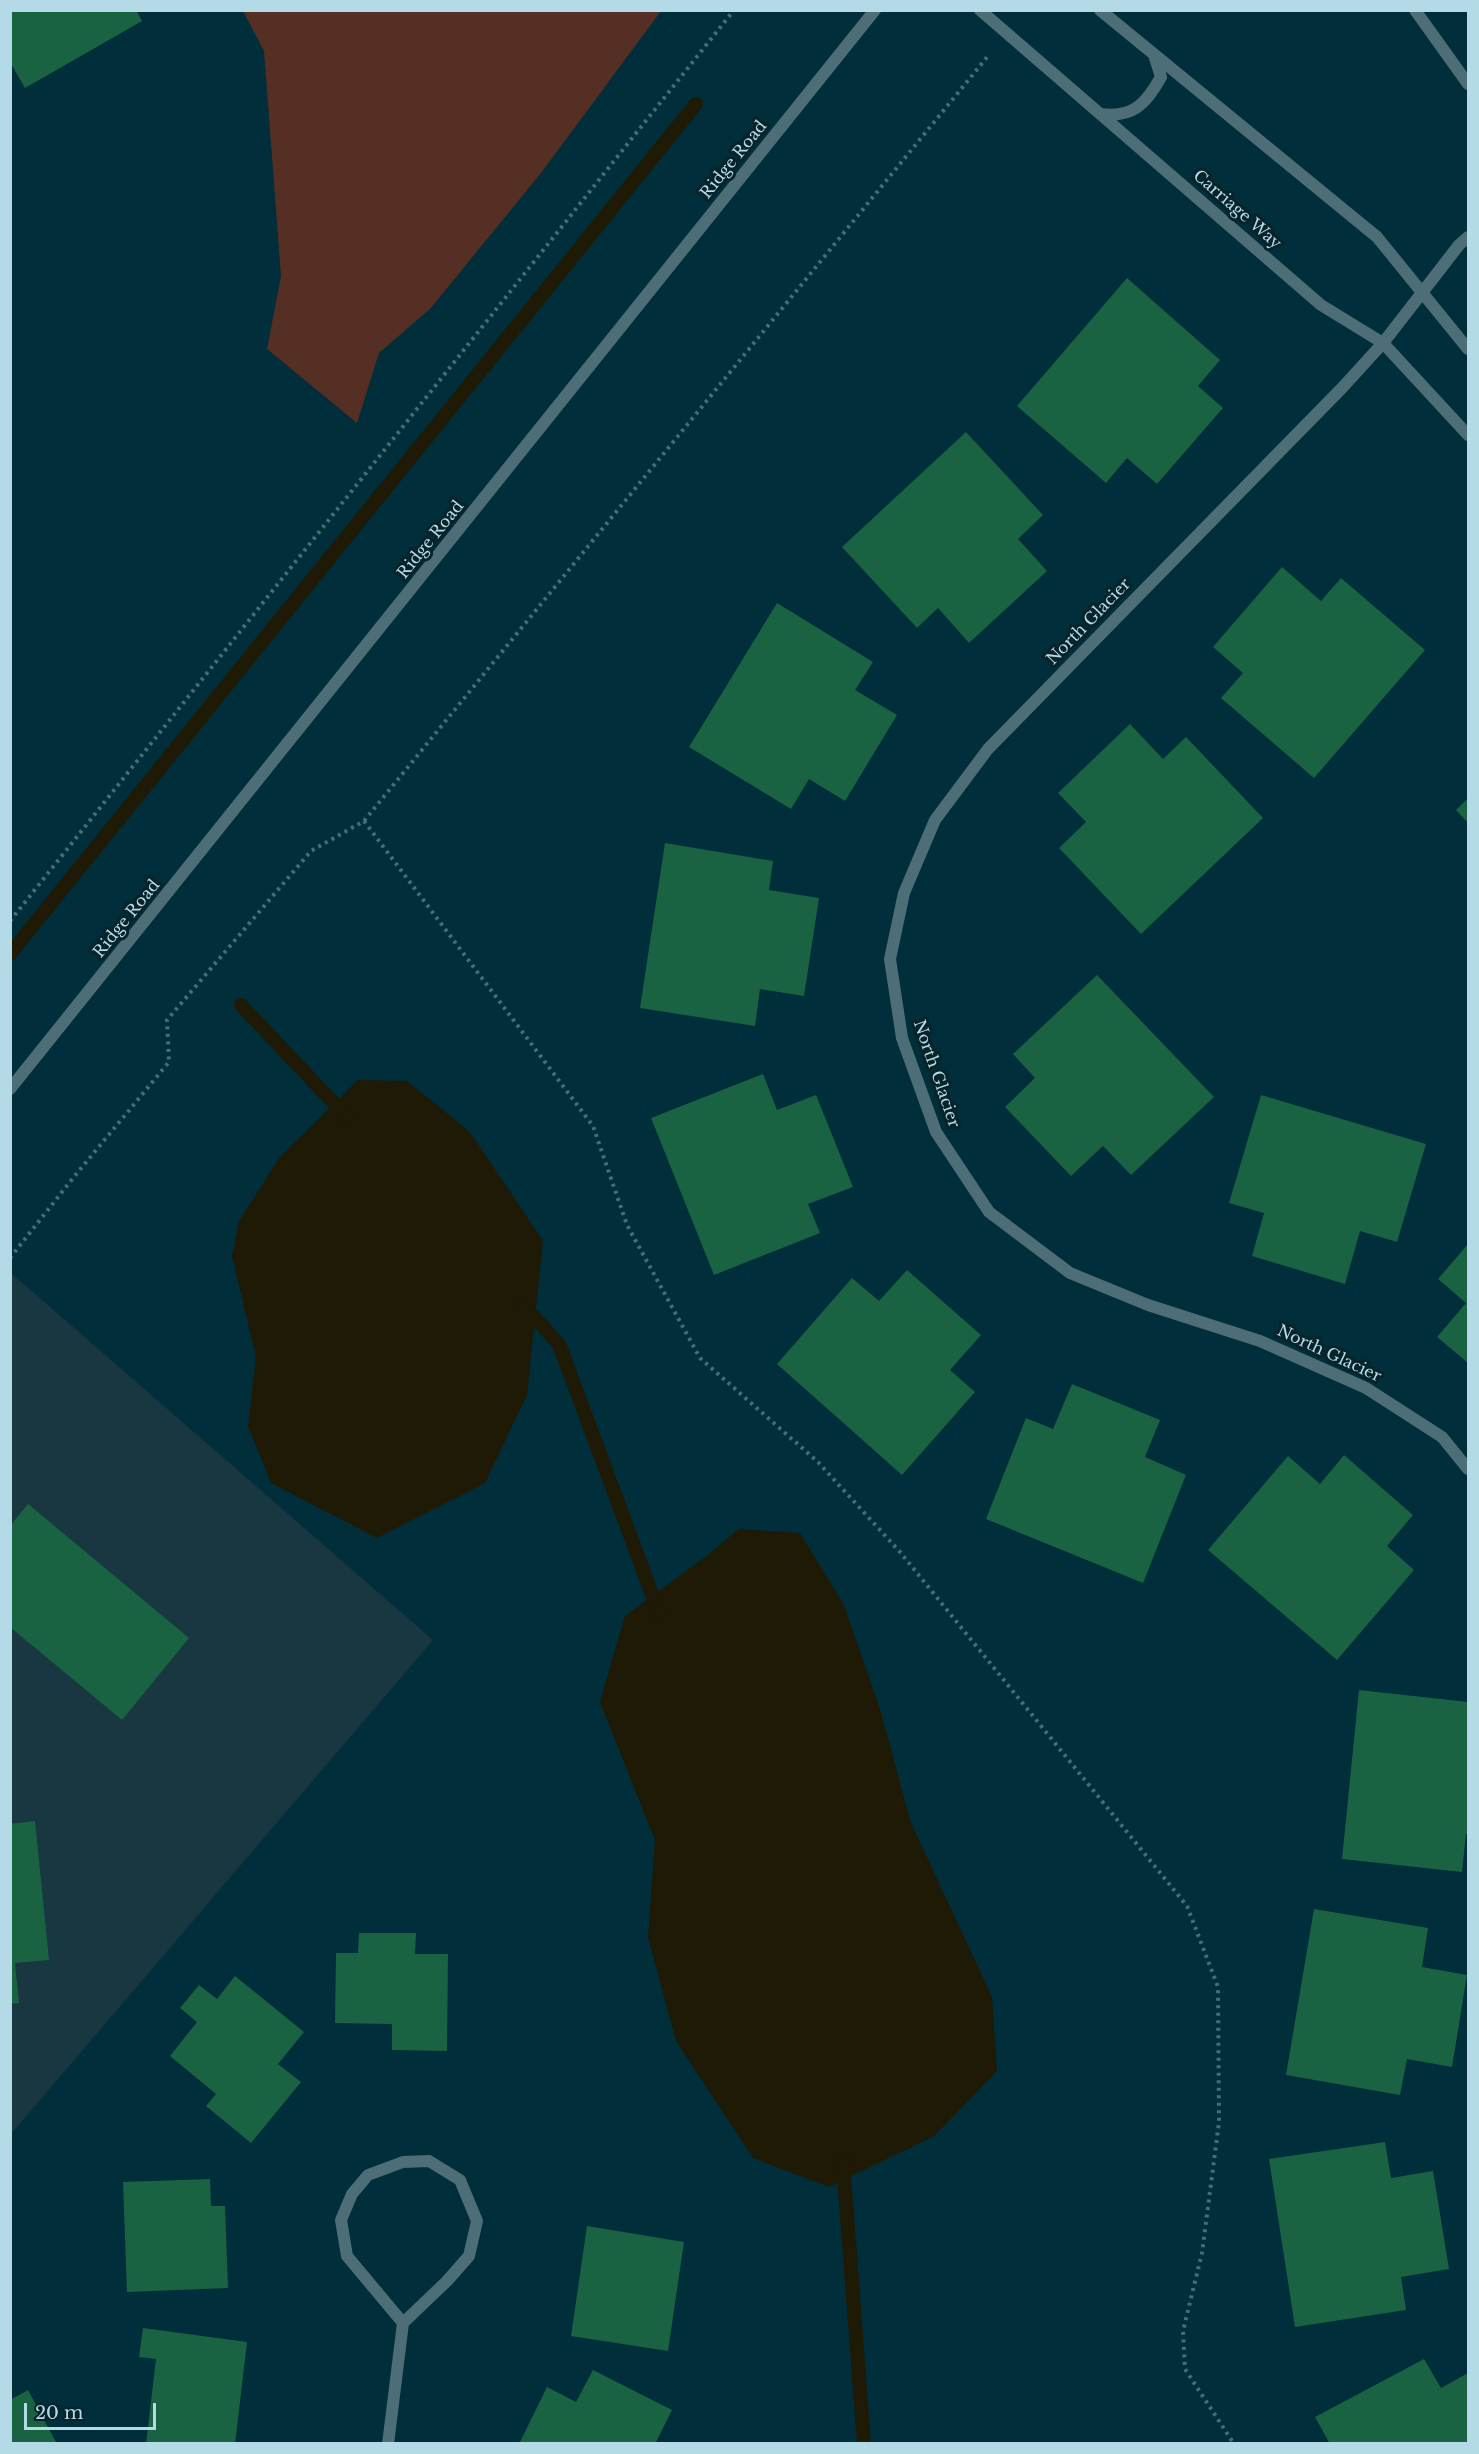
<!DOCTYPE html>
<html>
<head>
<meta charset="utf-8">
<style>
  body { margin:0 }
  #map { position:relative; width:1479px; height:2454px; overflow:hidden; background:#002e3a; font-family:"Libre Baskerville",serif }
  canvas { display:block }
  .frame { position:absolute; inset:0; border:12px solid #b3dae6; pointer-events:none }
  .scale { position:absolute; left:24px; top:2403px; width:132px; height:27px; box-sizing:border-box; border:3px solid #b3dae6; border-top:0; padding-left:8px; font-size:18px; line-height:21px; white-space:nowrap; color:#b3dae6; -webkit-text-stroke:4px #08232a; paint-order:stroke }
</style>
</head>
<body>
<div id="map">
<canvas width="1479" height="2454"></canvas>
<div class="frame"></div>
<div class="scale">20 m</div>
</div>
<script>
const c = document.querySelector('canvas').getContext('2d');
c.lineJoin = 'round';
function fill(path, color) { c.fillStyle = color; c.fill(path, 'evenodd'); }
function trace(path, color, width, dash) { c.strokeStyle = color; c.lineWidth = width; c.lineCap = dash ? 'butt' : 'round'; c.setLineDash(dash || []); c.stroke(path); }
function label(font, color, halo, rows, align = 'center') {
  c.font = font + ' "Libre Baskerville",serif'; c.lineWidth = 6; c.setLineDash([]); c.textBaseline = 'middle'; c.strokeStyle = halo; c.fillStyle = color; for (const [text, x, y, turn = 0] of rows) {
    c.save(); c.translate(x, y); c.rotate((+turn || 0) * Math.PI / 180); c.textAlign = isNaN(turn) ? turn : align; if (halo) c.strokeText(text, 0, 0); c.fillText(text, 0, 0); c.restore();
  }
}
fill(new Path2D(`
  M11 1273 433 1640 11 2134Z`), '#193740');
fill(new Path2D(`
  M243 11H661L541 173 430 309 379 353 357 423 267 349 281 276 264 51Z`), '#552f23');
fill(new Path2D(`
  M358 1080 407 1081 470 1132 543 1241 527 1395 485 1483 377 1538 271 1483 248 1426 256 1357 232 1256 239 1221 280 1157Z
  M739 1529 800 1533 844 1605 880 1709 911 1823 992 1997 997 2071 934 2136 829 2187 753 2158 676 2041 648 1937 655 1840 600 1702 625 1616 708 1555Z`), '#1e1a05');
trace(new Path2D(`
  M10 954 696 104
  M241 1005 346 1116
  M523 1305 559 1344 659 1613
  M843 2161 864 2444`), '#1e1a05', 14);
fill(new Path2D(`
  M10 10H136L142 21 25 88 10 62Z
  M1127 278 1220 360 1198 386 1223 408 1157 484 1127 458 1106 483 1017 406Z
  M966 432 1043 515 1018 539 1047 571 969 643 938 608 917 628 842 547Z
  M1282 567 1321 601 1341 578 1425 650 1314 778 1221 698 1243 673 1213 647Z
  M777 603 873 662 855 690 897 715 845 801 809 779 791 809 689 747Z
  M1130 724 1163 759 1186 737 1263 818 1141 934 1059 848 1086 822 1058 793Z
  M1468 798V823L1456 810Z
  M665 843 773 861 769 890 819 898 804 996 760 989 755 1026 640 1008Z
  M1097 975 1214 1097 1131 1175 1103 1146 1071 1176 1005 1107 1035 1078 1013 1054Z
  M763 1074 777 1110 816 1095 853 1187 808 1204 820 1233 714 1275 651 1118Z
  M1261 1095 1426 1144 1397 1242 1360 1231 1345 1284 1252 1256 1264 1213 1229 1203Z
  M1468 1244V1363L1437 1337 1466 1303 1438 1279Z
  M907 1270 981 1335 950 1370 975 1392 902 1475 777 1364 852 1278 879 1301Z
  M1072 1384 1160 1420 1145 1457 1186 1475 1143 1583 986 1519 1026 1418 1053 1429Z
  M1344 1455 1413 1515 1387 1546 1414 1570 1337 1660 1208 1550 1288 1456 1320 1484Z
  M28 1504 189 1638 122 1720 10 1627V1526Z
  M1359 1690 1468 1702V1834H1466L1462 1872 1342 1859Z
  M35 1821 49 1960 15 1963 19 2003 10 2004V1824Z
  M1314 1909 1428 1928 1422 1967 1467 1975 1452 2067 1407 2059 1400 2095 1286 2075Z
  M359 1933H416L415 1954H448L447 2051 392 2050V2024L335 2023 336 1953H358Z
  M235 1976 304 2032 278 2064 301 2082 251 2143 206 2106 216 2094 170 2056 197 2022 180 2008 199 1985 217 1999Z
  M1385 2142 1391 2178 1433 2171 1449 2269 1401 2277 1406 2310 1295 2327 1269 2159Z
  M210 2179 211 2206H225L228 2288 127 2292 123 2182Z
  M587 2226 684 2242 668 2351 571 2336Z
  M143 2328 247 2342 235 2444H146L156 2359 139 2357Z
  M1424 2359 1441 2388 1468 2373V2444H1330L1315 2417Z
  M593 2370 672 2410 655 2444H519L547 2387 576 2402Z
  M28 2390 57 2444H10V2400Z`), '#1a6342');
trace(new Path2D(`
  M364 821 593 1126 627 1225 700 1358 818 1462 900 1552 1187 1906 1218 1987 1219 2122 1202 2253 1183 2331 1185 2369 1234 2444
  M10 921 734 10
  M10 1258 73 1178 169 1062 167 1020 311 851 364 821 988 56`), '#436e7a', 4, [3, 4.5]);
trace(new Path2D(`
  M1415 10 1468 84`), '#4d6d77', 12);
trace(new Path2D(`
  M980 10 1321 305 1383 343 1468 435
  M1100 10 1377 237 1468 349
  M1101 114C1133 118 1146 104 1161 77L1154 55
  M1468 237 1459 245 1383 343 1342 388 988 749 935 820 904 893 890 959 902 1038 936 1132 989 1212 1070 1273 1148 1305 1260 1341 1366 1388 1442 1437 1468 1469
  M388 2444 403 2323 447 2281 469 2256 477 2221 460 2180 429 2161 403 2162 368 2175 352 2194 341 2220 347 2256 403 2323`), '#4d6d77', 12);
trace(new Path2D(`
  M10 1089 875 10`), '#4d6d77', 12);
label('16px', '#b3dae6', '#08232a', [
  ["Ridge Road",734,160,-51],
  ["Carriage Way",1237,210,41],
  ["Ridge Road",431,540,-51],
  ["North Glacier",1089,622,-46],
  ["Ridge Road",127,919,-51],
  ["North Glacier",936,1074,71],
  ["North Glacier",1329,1354,25]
]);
</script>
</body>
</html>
